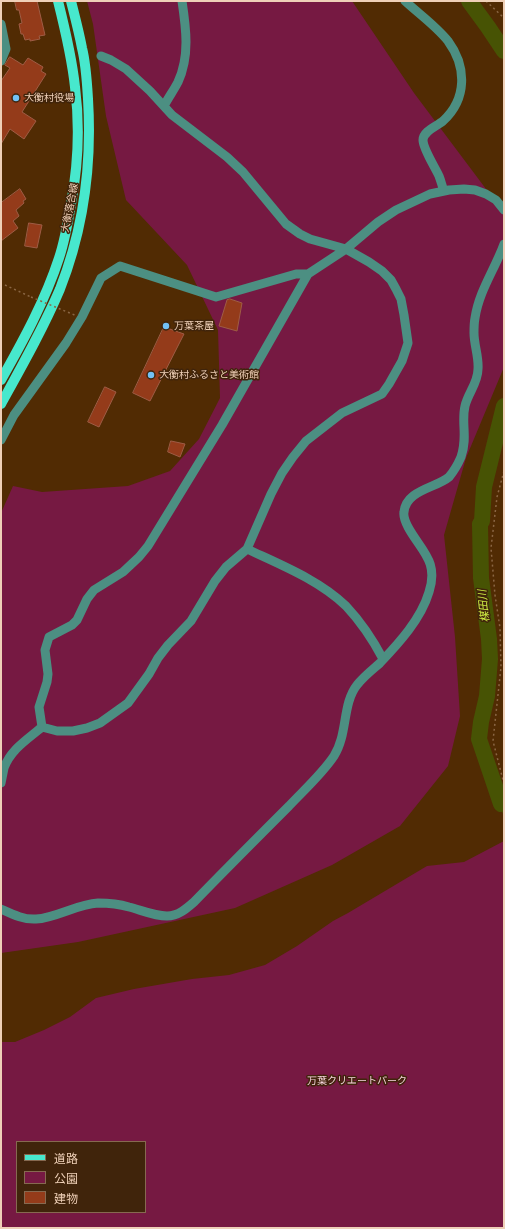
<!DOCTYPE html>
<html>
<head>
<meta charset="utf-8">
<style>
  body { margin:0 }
  #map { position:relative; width:505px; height:1229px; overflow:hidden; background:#512b03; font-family:"Work Sans","Noto Sans JP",sans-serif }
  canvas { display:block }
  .frame { position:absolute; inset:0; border:2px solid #efd0b8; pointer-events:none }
  .legend { position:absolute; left:16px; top:1141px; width:130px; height:72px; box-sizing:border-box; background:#40240b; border:1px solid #866950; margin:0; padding:5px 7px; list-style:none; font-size:12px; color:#efd0b8 }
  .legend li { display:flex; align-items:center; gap:8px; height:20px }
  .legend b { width:20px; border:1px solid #866950 }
</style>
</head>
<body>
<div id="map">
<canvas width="505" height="1229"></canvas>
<div class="frame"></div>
<ul class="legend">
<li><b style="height:5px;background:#47e8cd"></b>道路</li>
<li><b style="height:11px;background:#761942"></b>公園</li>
<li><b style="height:11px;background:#943b1a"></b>建物</li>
</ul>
</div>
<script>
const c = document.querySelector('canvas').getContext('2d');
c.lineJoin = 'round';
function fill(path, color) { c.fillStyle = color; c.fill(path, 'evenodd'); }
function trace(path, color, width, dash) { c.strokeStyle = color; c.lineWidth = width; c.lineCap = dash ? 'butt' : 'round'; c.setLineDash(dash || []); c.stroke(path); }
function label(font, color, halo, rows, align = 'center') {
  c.font = font + ' "Work Sans","Noto Sans JP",sans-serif'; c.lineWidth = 3; c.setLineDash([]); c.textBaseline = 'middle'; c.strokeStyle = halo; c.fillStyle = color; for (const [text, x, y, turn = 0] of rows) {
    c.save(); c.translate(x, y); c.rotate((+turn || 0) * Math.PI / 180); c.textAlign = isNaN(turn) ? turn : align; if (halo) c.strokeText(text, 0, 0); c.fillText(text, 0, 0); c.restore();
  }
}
fill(new Path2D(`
  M87 1H352L414 93 504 213V367L466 458 444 535 455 637 460 716 448 766 400 826 332 865 235 908 78 942 1 953V513L13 486 42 492 128 486 170 471 199 439 220 398 218 330 187 265 126 200 106 116 93 24Z
  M504 841V1228H1V1042H15L44 1030 70 1017 96 998 134 989 192 979 229 975 265 965 297 946 333 921 348 913 427 866 464 862ZM17 1142H145V1212H17Z`), '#761942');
trace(new Path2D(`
  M501 804 504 813`), '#475304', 2.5);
trace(new Path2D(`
  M469 1 488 27 504 51
  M501 804 479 739 481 722 487 696 490 659 489 639 481 578 480 524 482 521 484 487 504 406`), '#475304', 16);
const building = new Path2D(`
  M15 1H37L45 35 39 36 40 39 30 41V39L25 40 23 34H21L19 24 22 23 19 10H17Z
  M10 57 23 65 28 58 43 67 41 71 46 74 22 112 36 121 24 139 10 129 1 144V81L10 68 5 65Z
  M20 189 26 199 23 201 24 203 16 210 19 216 13 221 18 228 1 241V203Z
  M29 223 42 225 37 248 25 246Z
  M230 299 242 303 237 331 219 326 227 300Z
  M164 327 184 334 150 401 133 393Z
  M105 387 116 392 99 427 88 422Z
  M171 441 185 444 180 457 168 452Z`);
fill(building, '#943b1a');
trace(building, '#9e5c45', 1);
trace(new Path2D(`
  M486 1 504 18
  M5 285 31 297
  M504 471 497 497 491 548 495 595 500 628 501 667 493 741 504 784`), '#8a6644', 1.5, [2, 3]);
trace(new Path2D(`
  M405 1C419 14 436 26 448 41 467 67 467 99 443 121 437 126 423 131 423 140 423 149 435 167 439 176 441 181 442 186 444 191
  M1 24 6 49 1 61
  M164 106C168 98 174 90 178 82 190 56 186 28 182 1
  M1 440 14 415 66 343 82 317 101 278 120 266 216 297 296 274H308
  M247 549C281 565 319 580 346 606 361 622 373 640 383 659
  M42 727 57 731H73L87 728 100 723 128 703 149 674 158 658 168 645 191 621 215 581 226 567 247 549 271 494 282 473 293 457 306 441 342 413 382 394 389 384 402 361 408 343 404 315 401 299 396 289 391 280 382 271 369 262 346 249 310 239 300 234 286 224 243 172 227 157 172 115 150 91 126 69 111 60 101 56
  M42 727 39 707 47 682 48 674 45 650 49 637 72 625 77 620 87 599 94 590 123 572 139 557 148 546 222 425 308 274 346 249 378 222 396 210 430 194 449 190 464 189 475 190 486 194 496 200 504 210
  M1 783C2 778 3 773 4 768 11 749 28 739 42 727
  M1 909C12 914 24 920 36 919 56 918 77 904 98 903 109 903 119 904 129 907 141 910 154 916 167 916 178 916 186 909 194 902 225 870 257 838 289 806 304 790 322 774 334 756 348 734 342 704 357 685 363 677 372 670 380 663 399 643 421 619 429 592 439 561 421 551 408 527 406 523 403 517 404 512 406 490 436 488 449 477 454 471 458 464 461 457 468 437 461 423 465 406 468 393 478 383 478 369 479 357 474 345 474 333 474 328 474 323 475 318 479 291 495 269 504 244`), '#4c8f82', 9);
trace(new Path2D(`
  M1 380C23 341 45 301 59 258 65 240 68 222 71 204 78 166 80 126 75 87 72 58 65 29 58 1
  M1 404C22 366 43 329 60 289 84 228 92 164 88 99 87 82 86 64 82 48 79 32 75 17 71 1`), '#47e8cd', 10);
trace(new Path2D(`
  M31 297 77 316`), '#8a6644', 1.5, [2, 3]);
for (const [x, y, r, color] of [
  [16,98,4,"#72c1f5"],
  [166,326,4,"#72c1f5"],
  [151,375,4,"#72c1f5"]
]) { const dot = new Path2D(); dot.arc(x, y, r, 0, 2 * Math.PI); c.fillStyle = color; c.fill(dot); trace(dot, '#40240b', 1.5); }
label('10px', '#efd0b8', '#40240b', [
  ["大衡村役場",24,98],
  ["万葉茶屋",174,326],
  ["大衡村ふるさと美術館",159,375]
], 'left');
label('10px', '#efd0b8', '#40240b', [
  ["大衡落合線",70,208,-79]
]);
label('10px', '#f5d4dd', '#40240b', [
  ["万葉クリエートパーク",357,1081]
]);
label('italic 11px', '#d2f145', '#40240b', [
  ["楳田川",484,606,-96]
]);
</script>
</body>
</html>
